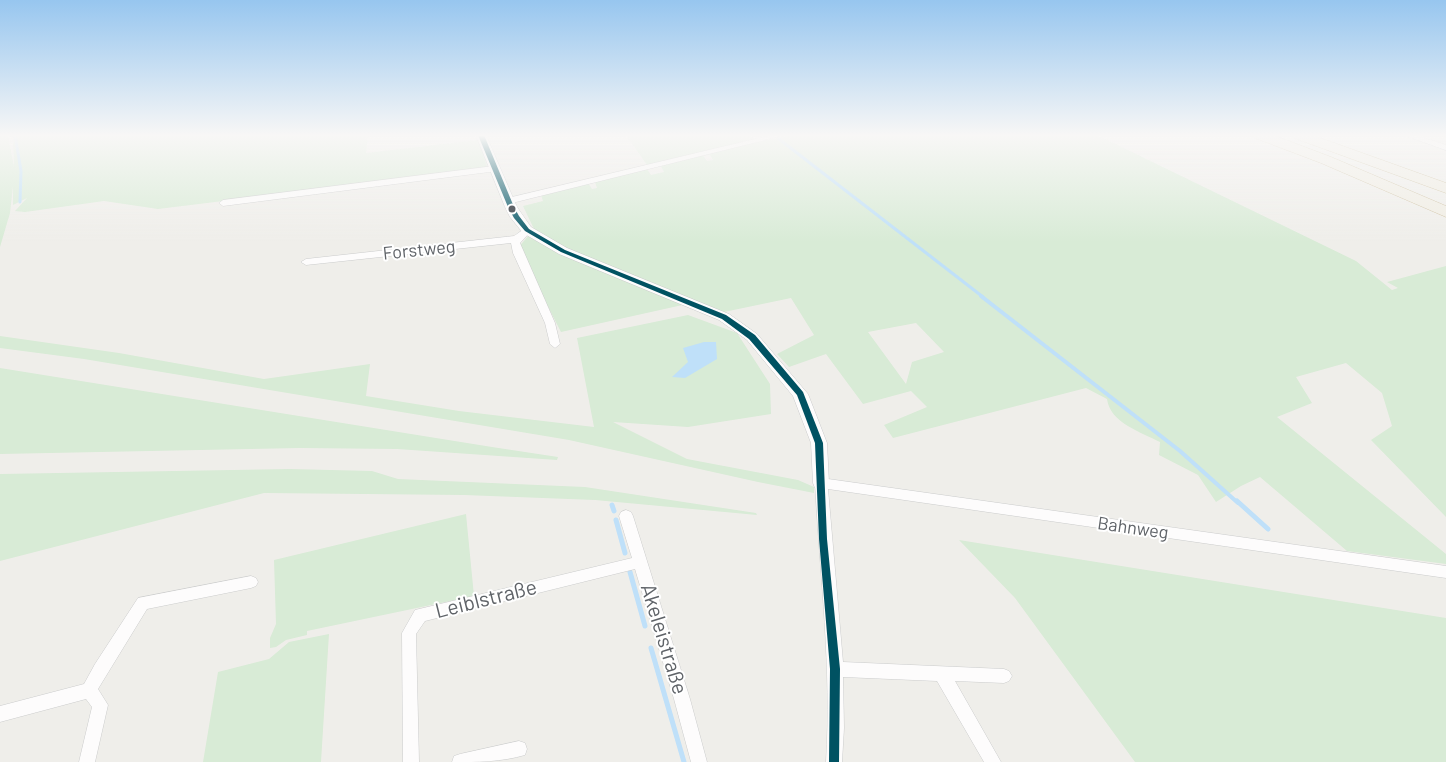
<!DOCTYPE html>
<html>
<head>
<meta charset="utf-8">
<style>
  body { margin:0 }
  canvas { display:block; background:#efeeea }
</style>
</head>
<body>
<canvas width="1446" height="762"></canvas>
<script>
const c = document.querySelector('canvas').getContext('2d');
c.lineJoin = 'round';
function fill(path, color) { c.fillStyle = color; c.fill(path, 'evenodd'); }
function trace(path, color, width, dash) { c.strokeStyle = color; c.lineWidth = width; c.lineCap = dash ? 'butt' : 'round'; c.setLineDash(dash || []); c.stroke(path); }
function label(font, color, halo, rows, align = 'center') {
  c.font = font + ' Barlow,sans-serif'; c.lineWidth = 4; c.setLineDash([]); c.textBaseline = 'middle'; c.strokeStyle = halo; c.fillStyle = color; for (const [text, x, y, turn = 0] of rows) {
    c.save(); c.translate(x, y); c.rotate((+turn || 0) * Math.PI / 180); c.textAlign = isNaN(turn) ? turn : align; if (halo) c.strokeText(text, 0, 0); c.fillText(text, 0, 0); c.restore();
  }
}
fill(new Path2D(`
  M0 135H8L14 167 13 135H368L366 153 478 140 487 166 484 169 158 209 104 201 25 212 15 211 27 198 13 205V186L10 213 0 247Z
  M626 135H750L755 139 647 165Z
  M790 135H1097L1356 261 1392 290 1398 288 1387 282 1446 266V517L1371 440 1392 426 1382 393 1346 363 1296 377 1312 403 1277 417 1446 554V564L1347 551 1260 477 1241 486 1216 502 1198 475 1159 455 1160 442C1141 432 1110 423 1107 399L1086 388 893 438 884 425 927 407 911 391 863 404 826 354 789 367 777 354 814 335 791 298 724 312 696 302 561 332 518 248 534 229 523 206 543 201 541 195 588 183 592 189 597 188 595 182 647 169 651 175 664 172 661 166 703 155 707 161 713 160 709 153ZM916 323 944 352 912 362 906 384 868 332Z
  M688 315 737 333 770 384 771 414 688 427 613 422 687 459 798 480 814 487V493L758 482 569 440 84 359 0 348V336L119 353 264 379 370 364 366 396 459 411 594 427 577 338Z
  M0 368 492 447 558 457 557 460 397 449 300 448 0 454Z
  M290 469 372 471 398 479 585 487 756 513 757 515 595 500 464 495 264 493 0 561V474Z
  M466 514 474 596 307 631V635L286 640 276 647 270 648V638L276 624 274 560Z
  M959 540 1446 618V762H1135L1015 598Z
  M329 634 321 762H203L218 672 269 659 289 642Z`), '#d8ebd6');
fill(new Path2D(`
  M704 342H716L717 359 685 378 672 377 688 362 683 348Z`), '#bfe0f9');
trace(new Path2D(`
  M15 135 21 171 20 202
  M779 139 983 297`), '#bfe0f9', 3);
trace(new Path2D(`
  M981 296 1180 451 1238 503`), '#bfe0f9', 4);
trace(new Path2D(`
  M1237 501 1268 529
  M612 505 614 511
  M616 520 625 553
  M630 572 645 626
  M651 648 684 762`), '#bfe0f9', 5);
const street = new Path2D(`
  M772 135H785L508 204 504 201 508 198Z
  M1404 135H1415L1446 145V150Z
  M494 166 497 167V171L223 206 219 203 223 200Z
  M527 227 532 230 520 243 555 323 560 344 555 348 550 344 545 323 513 253 511 243 306 265 301 262 306 259 514 236Z
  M821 478 1446 566V578L828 489 843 662 1004 669 1009 671 1012 676 1009 681 1004 683 955 681 1001 762H984L937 681 843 677 844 728 842 762H826C832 669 820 576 815 483L817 479Z
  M626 510 631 512 633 516 690 699 707 762H691L674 699 635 569 425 621 416 634 419 762H403L402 633 415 610 632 558 619 516 621 512Z
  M251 576 256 578 258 582 256 586 251 588 147 609 98 689 108 705 95 762H79L92 707 86 699 0 722V706L84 684 95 664 138 598Z
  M519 741 525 743 527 749 525 755C502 762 476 762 452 762L454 756 460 754Z`);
const secondary = new Path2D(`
  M476 135H486L517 207 531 227 567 248 729 314 757 334 808 394 827 443 829 483 827 488 821 490 815 488 813 483 811 443 793 396 747 340 719 320 559 254 523 233 510 217 505 207Z`);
const highway = new Path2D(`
  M1253 135H1273L1331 157 1446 206V217L1321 163 1255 138Z
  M1292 135H1312L1446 183V193L1294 138Z`);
trace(street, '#cbcccc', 1);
trace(secondary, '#cacacb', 1);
trace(highway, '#c8b996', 1);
fill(street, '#fdfcfc');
fill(secondary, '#fdfcfc');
fill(highway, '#f0ede3');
fill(new Path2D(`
  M478 135H484L514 207 519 216 529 229 565 250 726 315 755 335 803 392 823 443 827 539 840 669 839 762H829L830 669 819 539 815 443 797 395 749 339 722 319 561 252 525 231 514 218 508 207Z`), '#005262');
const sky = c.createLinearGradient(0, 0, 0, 242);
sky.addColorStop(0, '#97c6ef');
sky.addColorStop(0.56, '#f8f7f6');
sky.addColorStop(1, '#f8f7f600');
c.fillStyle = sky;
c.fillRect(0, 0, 1446, 242);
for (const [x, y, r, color] of [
  [512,209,4.5,"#5f6368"]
]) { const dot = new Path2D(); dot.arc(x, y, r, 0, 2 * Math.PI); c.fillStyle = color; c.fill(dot); trace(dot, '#fff', 2); }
label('18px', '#5f6368', '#fff', [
  ["Forstweg",419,250,-6],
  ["Bahnweg",1133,528,8]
]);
label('21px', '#5f6368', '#fff', [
  ["Leiblstraße",486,599,-14],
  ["Akeleistraße",664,639,73]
]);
</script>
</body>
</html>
